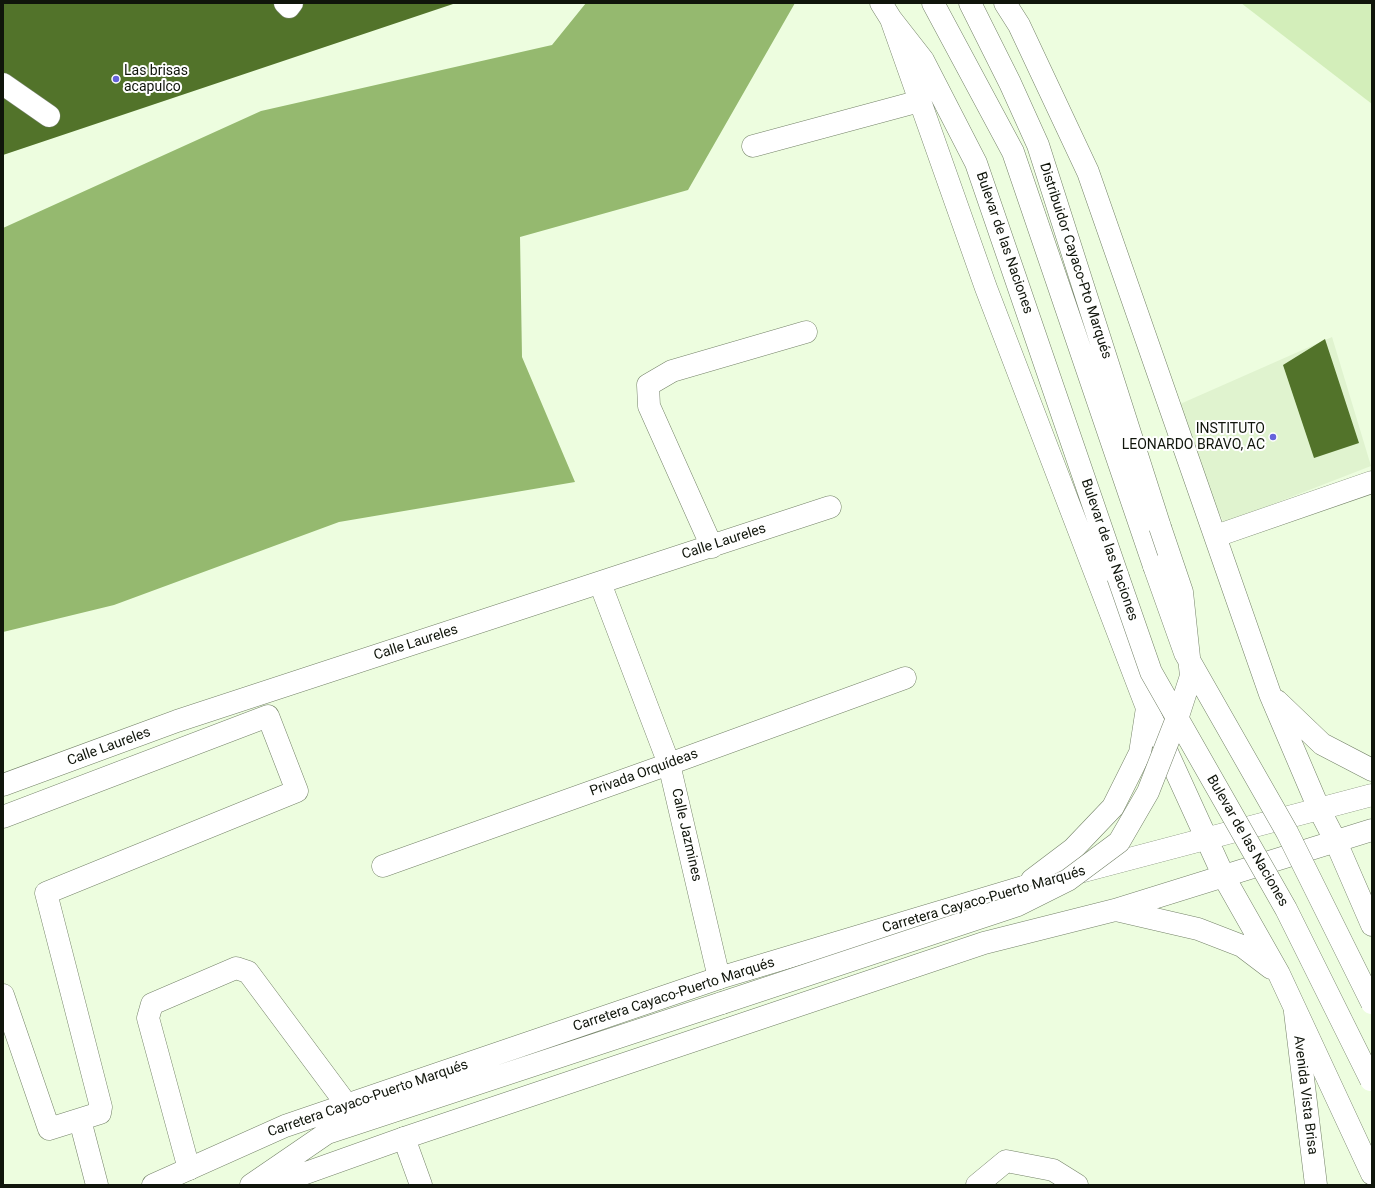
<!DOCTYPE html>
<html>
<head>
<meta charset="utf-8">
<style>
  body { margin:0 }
  #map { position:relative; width:1375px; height:1188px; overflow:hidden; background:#edfddf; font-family:Roboto,sans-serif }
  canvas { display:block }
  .frame { position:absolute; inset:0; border:4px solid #10150b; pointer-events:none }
</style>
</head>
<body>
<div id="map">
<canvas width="1375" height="1188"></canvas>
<div class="frame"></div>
</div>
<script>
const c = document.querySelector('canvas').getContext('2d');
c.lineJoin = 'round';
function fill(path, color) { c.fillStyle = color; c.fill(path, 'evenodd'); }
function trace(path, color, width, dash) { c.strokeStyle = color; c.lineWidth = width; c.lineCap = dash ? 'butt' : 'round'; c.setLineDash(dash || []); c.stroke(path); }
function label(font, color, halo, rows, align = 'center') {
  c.font = font + ' Roboto,sans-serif'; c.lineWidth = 4; c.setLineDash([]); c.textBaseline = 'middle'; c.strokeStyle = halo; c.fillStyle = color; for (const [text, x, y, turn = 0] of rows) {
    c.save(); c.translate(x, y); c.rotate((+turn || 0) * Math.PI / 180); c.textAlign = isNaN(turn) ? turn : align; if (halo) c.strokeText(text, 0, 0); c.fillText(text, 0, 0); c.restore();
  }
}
fill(new Path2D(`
  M1332 337 1371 466 1224 523 1171 408Z`), '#e0f3cf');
fill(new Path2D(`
  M1241 3H1372V104Z`), '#d3eeba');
fill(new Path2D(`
  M586 3H795L688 190 520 237 522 357 575 482 339 522 114 605 3 632V228L261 111 552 45Z`), '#95b96f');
fill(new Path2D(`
  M3 3H456L3 155Z
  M1325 339 1359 443 1314 458 1283 365Z`), '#52732a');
const minor = new Path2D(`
  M285 3 289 7 292 3
  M3 84 49 116
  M753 146 920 101
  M1216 536 1372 482
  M712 547 649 406 648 385 672 371 806 332
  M600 583 669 764 719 978
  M3 785 177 721 830 507
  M3 817 268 716 297 791 46 893 101 1107 100 1113 49 1129 3 995
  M383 866 669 764 905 678
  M1295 1012 1316 1185
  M80 1120 97 1185
  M404 1138 421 1185
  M189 1169 148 1018 152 1004 236 968 248 972 347 1105
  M977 1185 1006 1161 1053 1170 1077 1185`);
const major = new Path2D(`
  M881 3 891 19 923 60 976 163 1118 577
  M933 3 1013 152 1154 566
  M970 3 1010 83 1038 145 1160 527
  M1005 3 1019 25 1088 172 1270 694 1319 809 1336 842 1372 925
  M891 19 986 288 1147 708 1224 877 1279 974 1372 1174
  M1277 701 1322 744 1372 770
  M1032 880 1073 849 1113 807 1140 753 1147 708
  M1116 910 1198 929 1242 946 1271 968
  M153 1185 285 1126 719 978 1023 887 1372 795
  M251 1185 327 1133 722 1003
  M272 1185 404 1138 984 943 1115 910 1372 830`);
trace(minor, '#748268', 23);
trace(major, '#748268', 23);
trace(minor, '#fff', 22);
trace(major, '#fff', 22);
const majorBridge = new Path2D(`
  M1154 566 1185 653 1287 832 1372 1003
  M1118 577 1151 672 1286 909 1371 1080
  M722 1003 1018 905 1068 880 1119 842 1148 792 1179 713 1191 676 1182 592 1160 527`);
trace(majorBridge, '#748268', 23, []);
trace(majorBridge, '#fff', 22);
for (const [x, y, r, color] of [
  [116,79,4,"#6562db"],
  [1273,437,4,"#6562db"]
]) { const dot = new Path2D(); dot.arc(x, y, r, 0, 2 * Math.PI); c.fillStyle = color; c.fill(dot); trace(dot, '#fff', 1.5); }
label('14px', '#10150b', '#fff', [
  ["Las brisas",124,71],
  ["acapulco",124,87],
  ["INSTITUTO",1265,429,"right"],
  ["LEONARDO BRAVO, AC",1265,445,"right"]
], 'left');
label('14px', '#10150b', '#fff', [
  ["Bulevar de las Naciones",1004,243,71],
  ["Distribuidor Cayaco-Pto Marqués",1075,261,72],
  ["Calle Laureles",724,542,-18],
  ["Bulevar de las Naciones",1109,550,71],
  ["Calle Laureles",416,643,-18],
  ["Calle Laureles",109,747,-20],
  ["Privada Orquídeas",644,773,-20],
  ["Calle Jazmines",686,835,77],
  ["Bulevar de las Naciones",1247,841,60],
  ["Carretera Cayaco-Puerto Marqués",984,900,-16],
  ["Carretera Cayaco-Puerto Marqués",674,995,-18],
  ["Avenida Vista Brisa",1305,1095,83],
  ["Carretera Cayaco-Puerto Marqués",368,1099,-19]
]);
</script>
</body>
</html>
